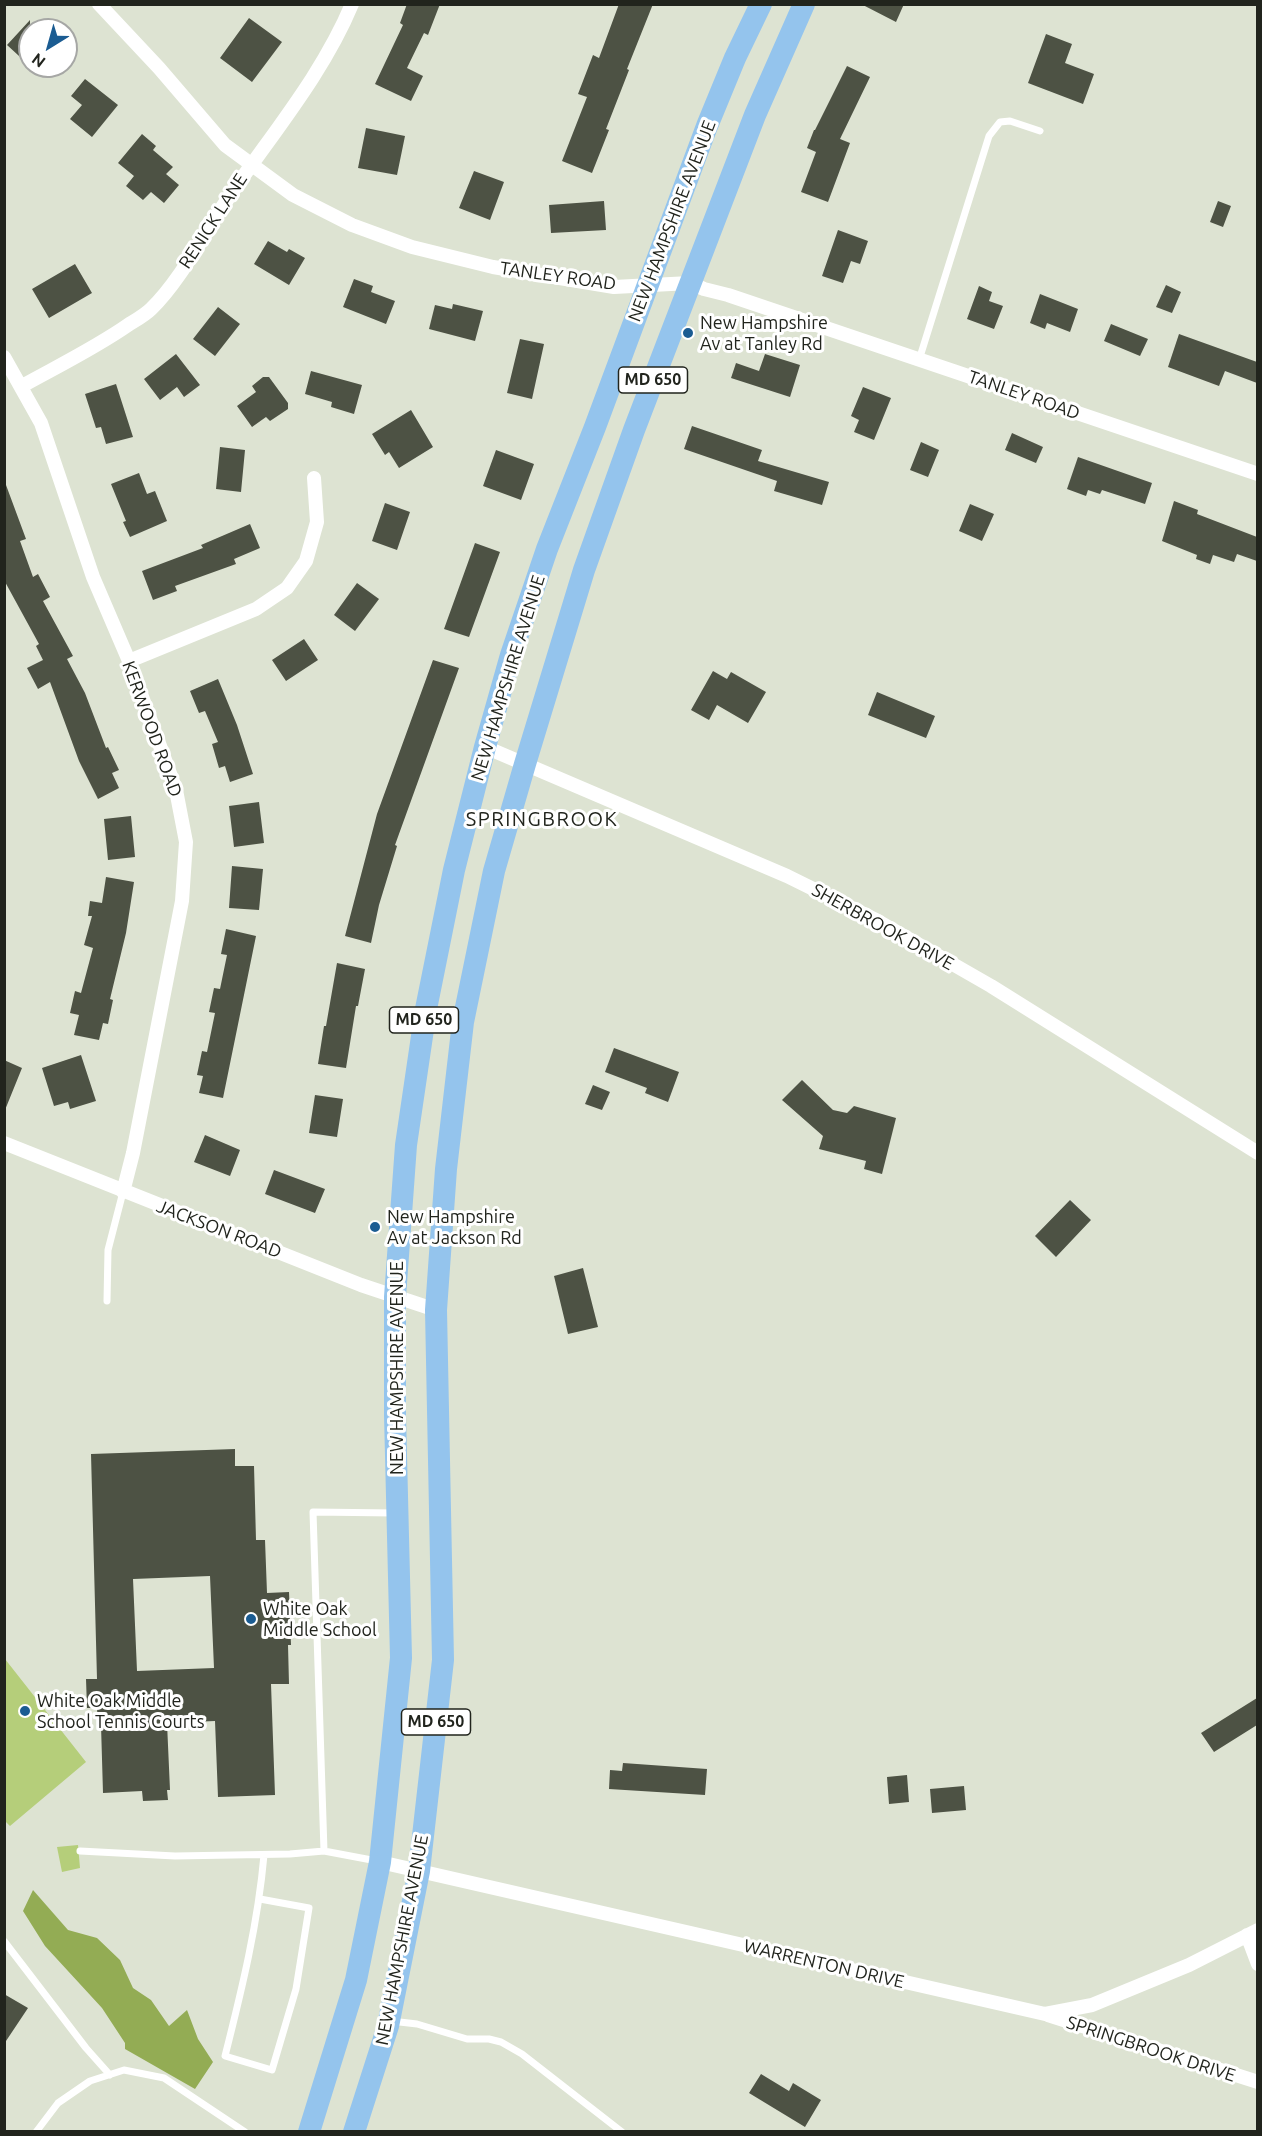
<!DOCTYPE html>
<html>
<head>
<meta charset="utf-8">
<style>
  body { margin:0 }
  #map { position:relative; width:1262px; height:2136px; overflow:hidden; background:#dde3d2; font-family:Ubuntu,sans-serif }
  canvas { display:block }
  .frame { position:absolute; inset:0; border:6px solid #21241d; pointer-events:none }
  .north { position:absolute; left:18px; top:18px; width:60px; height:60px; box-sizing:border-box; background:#fff; border:2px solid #a6a7a5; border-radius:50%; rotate:217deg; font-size:16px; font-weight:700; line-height:24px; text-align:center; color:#21241d }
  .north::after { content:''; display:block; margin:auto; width:21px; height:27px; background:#1b5c92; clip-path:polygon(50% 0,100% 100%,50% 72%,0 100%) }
</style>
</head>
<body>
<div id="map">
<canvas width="1262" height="2136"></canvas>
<div class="frame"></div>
<div class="north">N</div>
</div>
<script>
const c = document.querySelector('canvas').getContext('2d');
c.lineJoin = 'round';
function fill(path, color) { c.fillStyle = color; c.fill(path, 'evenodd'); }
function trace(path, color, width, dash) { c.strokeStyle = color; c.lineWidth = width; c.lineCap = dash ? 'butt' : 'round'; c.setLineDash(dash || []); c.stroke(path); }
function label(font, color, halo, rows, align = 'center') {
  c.font = font + ' Ubuntu,sans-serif'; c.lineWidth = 6; c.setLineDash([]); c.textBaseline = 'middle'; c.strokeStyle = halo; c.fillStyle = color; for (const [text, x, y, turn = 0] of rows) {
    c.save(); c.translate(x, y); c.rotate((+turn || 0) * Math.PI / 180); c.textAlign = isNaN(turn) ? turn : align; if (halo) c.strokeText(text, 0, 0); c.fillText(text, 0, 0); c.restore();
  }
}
fill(new Path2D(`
  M5 1659 86 1762 10 1826 4 1820Z
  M78 1845 80 1868 62 1872 57 1847Z`), '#b5ce7a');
fill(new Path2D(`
  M33 1890 68 1930 97 1938 120 1960 133 1988 151 2000 169 2026 187 2010 198 2039 213 2062 195 2089 125 2049V2043L102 2008 45 1946 23 1911Z`), '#93ac54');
fill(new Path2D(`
  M407 4H440L428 35 424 33 407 68 423 76 411 101 375 84 403 25 400 23Z
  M619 4H653L627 69 629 70 606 129 609 130 592 173 562 161 587 97 578 94 593 55 599 58Z
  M861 4H904L896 22Z
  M249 18 282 42 252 82 220 58Z
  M30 20V66L7 45Z
  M1046 34 1072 44 1065 63 1094 74 1083 104 1028 83Z
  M847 66 870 77 840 139 850 143 828 202 801 192 816 152 807 148 814 130H815Z
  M85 79 118 105 92 137 70 119 82 105 71 96Z
  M366 128 405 136 397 175 358 168Z
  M142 134 156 146 153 150 173 167 166 174 179 185 164 203 151 192 143 200 126 186 134 176 118 163Z
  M474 171 504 182 490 220 459 208Z
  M604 201 606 230 551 233 549 205Z
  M1218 201 1231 206 1223 227 1210 222Z
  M838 230 868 241 860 264 851 261 843 283 822 276Z
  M268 241 287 252 289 249 305 258 289 285 254 264Z
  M75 264 92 293 49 318 32 289Z
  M354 279 373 286 371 292 395 301 386 324 343 307Z
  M1166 285 1181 292 1172 313 1156 307Z
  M979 286 992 292 989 301 1003 306 994 329 967 319Z
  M1040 294 1078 309 1070 332 1047 323 1045 329 1030 323Z
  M453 304 483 311 475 341 429 329 435 305 452 309Z
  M218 307 240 324 215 356 193 339Z
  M1111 324 1148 339 1140 356 1104 341Z
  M1179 334 1257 362V383L1225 371 1219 386 1168 367Z
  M520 339 544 344 532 399 507 393Z
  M176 354 200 385 184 397 177 387 160 400 144 379Z
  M765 354 800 365 790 397 731 378 736 363 759 371Z
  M311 371 362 385 354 414 331 407 332 402 305 394Z
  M263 377H269L288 403V409L270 421 266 417 252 427 237 406 256 392 252 386Z
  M116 384 133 437 106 444 101 427 96 428 85 394Z
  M863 387 891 398 874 440 854 432 859 420 851 416Z
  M411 410 433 447 399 468 389 452 385 455 372 434Z
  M692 426 762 450 758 461 829 482 822 505 774 491 777 481 684 449Z
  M1012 433 1043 447 1036 463 1005 450Z
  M921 442 939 450 928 477 910 470Z
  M220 447 245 450 241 492 216 489Z
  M496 450 534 464 521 500 483 486Z
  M1078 457 1152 483 1145 504 1102 490 1100 494 1088 490 1086 496 1067 489Z
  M139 473 147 494 155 491 167 521 130 537 123 522 126 521 111 484Z
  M4 485H6L26 539 20 541 33 577 38 574 50 597 43 601 73 656 67 659 85 693 106 748 108 747 119 770 112 773 119 788 98 799 79 761 50 682 38 689 27 668 43 660 36 646 39 644 4 580Z
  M1174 501 1198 510 1197 514 1257 537V561L1237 554 1234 562 1213 555 1210 564 1196 559 1197 555 1162 541Z
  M385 503 410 512 397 550 372 541Z
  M970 504 994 514 982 541 959 531Z
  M250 524 260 548 234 559 236 564 175 586 177 591 153 600 142 571 203 548 201 545Z
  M475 543 500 552 469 637 444 629Z
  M357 583 379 599 355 631 334 615Z
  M304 639 318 660 286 681 272 660Z
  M433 660 459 668 395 845 397 846 379 905 371 943 345 936 377 814Z
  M713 671 727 679 731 672 766 692 748 723 717 705 709 720 691 710Z
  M218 679 237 725 253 774 230 782 225 766 219 768 212 744 218 742 205 711 199 713 190 691Z
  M877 692 935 716 926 738 868 715Z
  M259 802 264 843 234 847 229 806Z
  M131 816 135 857 108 860 104 819Z
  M232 866 263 869 259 910 229 908Z
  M106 877 134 882 126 933 110 999 113 1000 108 1024 103 1023 99 1040 74 1035 79 1015 70 1013 75 991 81 993 93 948 84 945 92 916H88L90 901 102 903Z
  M226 929 256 936 223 1098 199 1093 203 1076 197 1075 202 1051 207 1052 215 1013 209 1012 214 988 220 989 227 955 221 954Z
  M337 963 365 969 358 1006H356L346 1068 318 1064 324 1026H326Z
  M614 1048 679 1072 668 1102 645 1093 647 1088 605 1072Z
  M81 1055 96 1101 70 1109 68 1102 54 1106 42 1068Z
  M4 1060 22 1068 5 1110H4Z
  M802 1080 833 1110 847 1113 854 1106 896 1118 882 1174 864 1169 866 1161 819 1149 823 1136 782 1100Z
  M593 1085 610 1092 602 1110 585 1104Z
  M315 1095 343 1099 337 1137 309 1133Z
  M205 1135 240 1150 230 1176 194 1162Z
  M274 1170 325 1189 315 1213 265 1194Z
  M1070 1200 1091 1220 1056 1257 1035 1236Z
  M583 1268 598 1327 568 1334 554 1276Z
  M235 1449V1466H254L256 1540H265L267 1593 289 1592 291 1645H288L289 1684H271L275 1795 218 1797 215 1721 167 1723 170 1790H167L168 1800 143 1801 142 1791 103 1793 101 1725H98L97 1708H87L86 1679H97L91 1454ZM210 1576 214 1668 137 1671 133 1579Z
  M1257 1698V1725L1214 1752 1201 1733Z
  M623 1763 707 1769 705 1795 609 1789 610 1770 622 1771Z
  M907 1775 909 1802 889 1804 887 1777Z
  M964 1786 966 1810 932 1813 930 1789Z
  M4 1994 28 2008 4 2044Z
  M761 2074 789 2091 793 2083 821 2100 805 2127 749 2093Z`), '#4d5244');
trace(new Path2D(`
  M919 360 989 136 1000 122 1010 121 1040 131
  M107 1301 108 1250 123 1192
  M80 1851 175 1856 290 1854 324 1851 377 1861
  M324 1851 313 1512 394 1513
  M260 1899 309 1908 296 1989 272 2070 225 2056C242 1989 258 1923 264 1855
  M4 1941 86 2048 110 2075
  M391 2021 417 2024 467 2039H489L501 2042 522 2054 622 2132
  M36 2132 58 2103 90 2081 124 2070 164 2078 245 2132`), '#fff', 7);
trace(new Path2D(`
  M99 4 159 68 225 145 293 195 352 225 412 247 493 267 614 287 690 283 704 289 728 295 1258 474
  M4 357 41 423 93 577 129 661 176 790 186 842 182 901 133 1153 123 1192
  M22 386C58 366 95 348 128 325 136 320 145 315 151 309 180 281 204 234 227 200 270 136 322 76 352 4
  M129 661 256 609 287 588 306 561 317 522 314 478
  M485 747 787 876 876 920 991 986 1258 1153
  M4 1143 361 1285 436 1310
  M380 1862 1045 2014 1092 2005 1189 1965 1258 1930
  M1247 1935 1258 1964
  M1048 2015 1258 2082`), '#fff', 14);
trace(new Path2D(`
  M309 2132 356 1980 380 1862 401 1658 395 1415V1297L406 1145 426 1009 454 870 485 747 511 655 547 549 595 427 707 126 735 58 761 4
  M354 2132 388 2026 419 1871 443 1660 436 1310 446 1169 463 1022 494 871 525 764 584 570 634 430 755 115 804 4`), '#94c4ed', 22);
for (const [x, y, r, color] of [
  [688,333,6,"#1b5c92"],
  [375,1227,6,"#1b5c92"],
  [251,1619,6,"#1b5c92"],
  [25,1711,6,"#1b5c92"]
]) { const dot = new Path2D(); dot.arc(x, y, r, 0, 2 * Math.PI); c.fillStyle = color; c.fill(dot); trace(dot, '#fff', 2); }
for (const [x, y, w] of [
  [653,380,69],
  [424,1020,69],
  [436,1722,69]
]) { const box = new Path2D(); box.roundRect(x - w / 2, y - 13, w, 26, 4.5); c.fillStyle = '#fff'; c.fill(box); trace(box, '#21241d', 1.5); }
label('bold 16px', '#21241d', null, [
  ["MD 650",653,380],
  ["MD 650",424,1020],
  ["MD 650",436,1722]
]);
label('18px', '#21241d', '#fff', [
  ["RENICK LANE",213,221,-57],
  ["NEW HAMPSHIRE AVENUE",672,221,-69],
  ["TANLEY ROAD",558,276,8],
  ["TANLEY ROAD",1024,395,19],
  ["NEW HAMPSHIRE AVENUE",508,678,-73],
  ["KERWOOD ROAD",152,729,70],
  ["SHERBROOK DRIVE",883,927,29],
  ["JACKSON ROAD",219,1229,21],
  ["NEW HAMPSHIRE AVENUE",397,1368,-90],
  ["NEW HAMPSHIRE AVENUE",402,1940,-79],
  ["WARRENTON DRIVE",824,1964,13],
  ["SPRINGBROOK DRIVE",1151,2049,18]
]);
label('18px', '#21241d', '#fff', [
  ["New Hampshire",700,323],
  ["Av at Tanley Rd",700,344],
  ["New Hampshire",387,1217],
  ["Av at Jackson Rd",387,1238],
  ["White Oak",263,1609],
  ["Middle School",263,1630],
  ["White Oak Middle",37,1701],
  ["School Tennis Courts",37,1722]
], 'left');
c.letterSpacing = '1.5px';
label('20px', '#21241d', '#fff', [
  ["SPRINGBROOK",542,819]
]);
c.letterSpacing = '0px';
</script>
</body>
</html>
